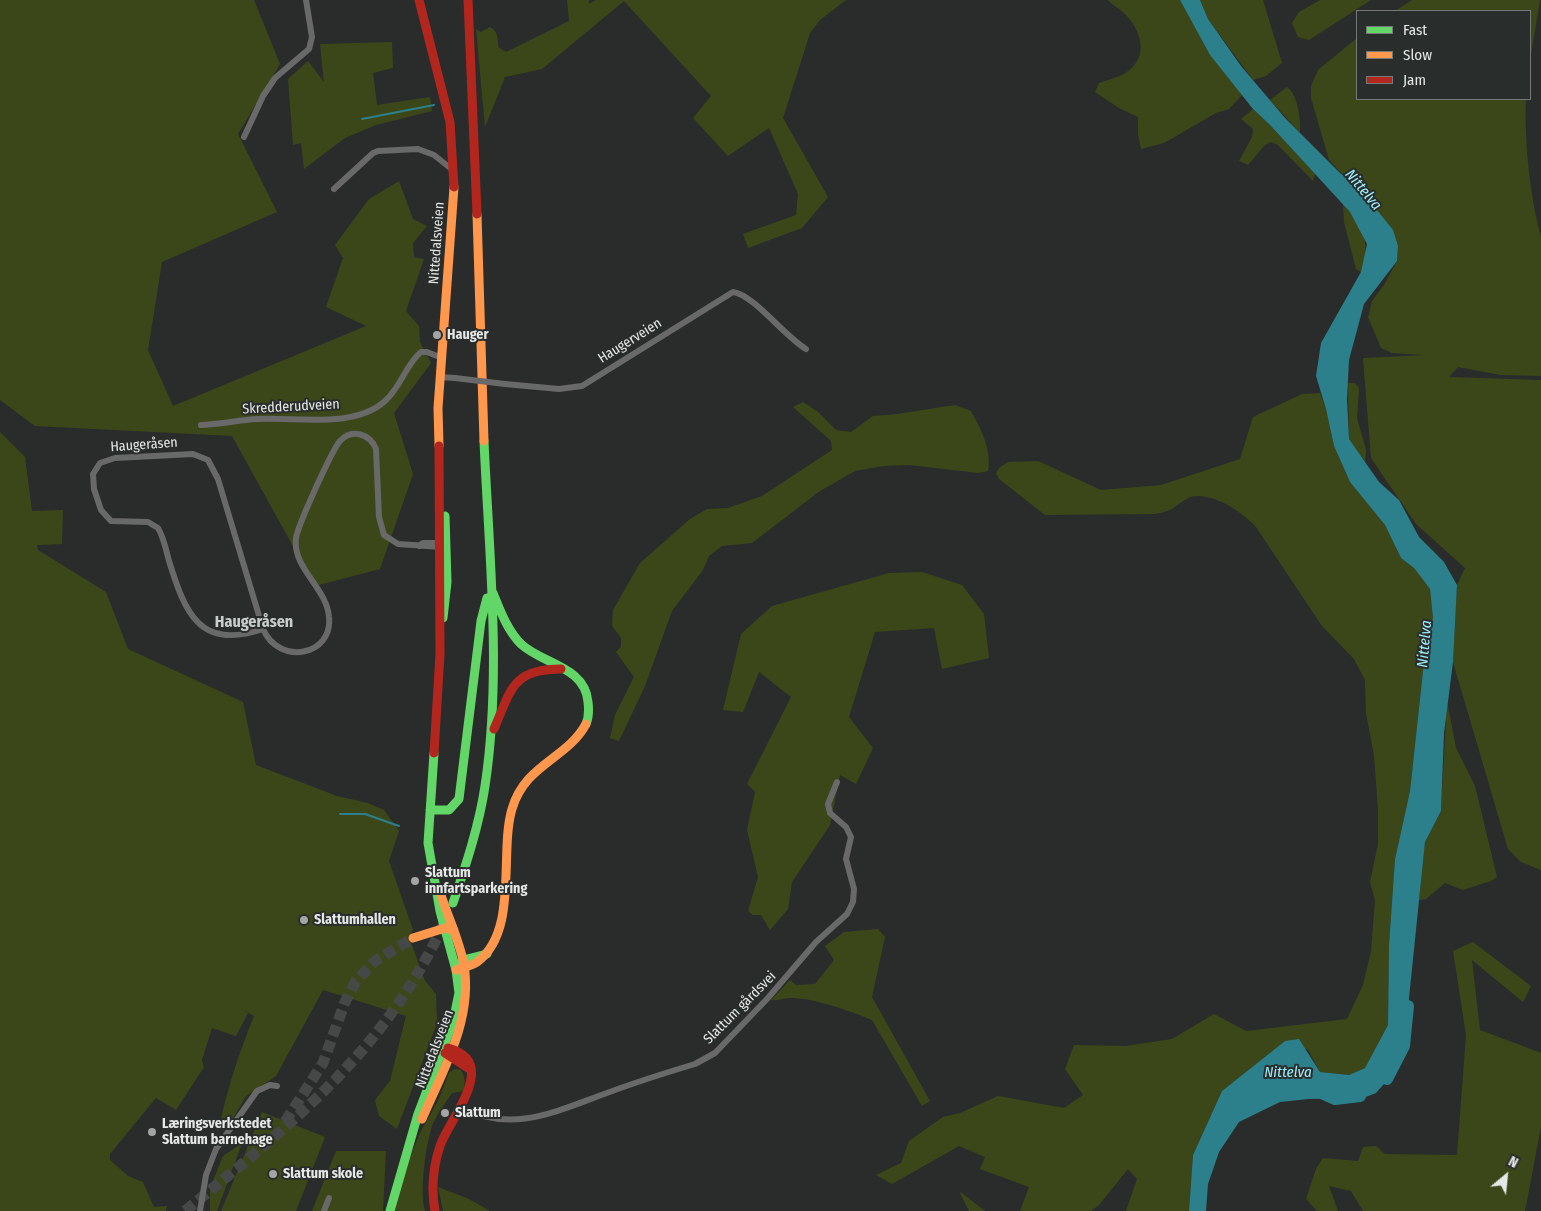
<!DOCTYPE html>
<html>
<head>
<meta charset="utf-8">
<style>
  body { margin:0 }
  #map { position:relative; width:1541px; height:1211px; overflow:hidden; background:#2a2c2b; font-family:"Fira Sans Condensed",sans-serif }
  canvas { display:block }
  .legend { position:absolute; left:1356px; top:10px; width:175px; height:90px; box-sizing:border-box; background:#292d2b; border:1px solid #747876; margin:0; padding:6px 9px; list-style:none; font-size:15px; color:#e5e8e6 }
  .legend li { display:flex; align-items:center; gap:10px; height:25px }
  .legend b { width:25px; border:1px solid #747876 }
  .north { position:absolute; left:1481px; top:1151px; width:50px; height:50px; -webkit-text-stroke:4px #292d2b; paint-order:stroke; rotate:28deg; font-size:14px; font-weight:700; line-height:20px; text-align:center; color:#e5e8e6 }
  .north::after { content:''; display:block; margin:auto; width:18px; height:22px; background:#e5e8e6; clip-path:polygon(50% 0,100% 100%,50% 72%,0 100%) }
</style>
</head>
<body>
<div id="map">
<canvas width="1541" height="1211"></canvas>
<ul class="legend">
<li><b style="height:6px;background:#63d668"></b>Fast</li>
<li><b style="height:6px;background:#ff974d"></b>Slow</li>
<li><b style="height:6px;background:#b3261e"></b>Jam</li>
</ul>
<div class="north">N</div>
</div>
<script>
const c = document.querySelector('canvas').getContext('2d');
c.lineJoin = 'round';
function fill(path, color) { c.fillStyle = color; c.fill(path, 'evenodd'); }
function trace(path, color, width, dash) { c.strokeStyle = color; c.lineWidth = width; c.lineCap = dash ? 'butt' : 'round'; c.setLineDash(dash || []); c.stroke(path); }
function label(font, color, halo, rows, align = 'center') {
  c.font = font + ' "Fira Sans Condensed",sans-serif'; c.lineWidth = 4; c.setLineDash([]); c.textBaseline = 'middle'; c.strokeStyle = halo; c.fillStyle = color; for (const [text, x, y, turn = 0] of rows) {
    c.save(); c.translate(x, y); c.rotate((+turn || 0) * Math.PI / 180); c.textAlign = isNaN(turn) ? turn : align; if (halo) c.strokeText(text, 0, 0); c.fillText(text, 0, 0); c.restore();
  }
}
fill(new Path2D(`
  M0 0H254L280 64 238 134 277 212 162 262 148 350 173 406 366 326 326 307 343 258 335 245 369 199 399 181 413 219 427 226 413 243 414 257 424 259 406 311 419 326 420 342 431 363 394 413 413 474 380 569 315 586 232 436 35 426 0 400Z
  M567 0H589V4L596 0H846L820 20 810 33 783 118 828 197 802 228 748 248 743 234 796 215 798 194 769 128 728 156 693 118 711 96 624 1 542 69 505 77 485 127 476 29 481 32 490 27C498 31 498 39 498 47L506 52 569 21Z
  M1108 0H1180L1210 55 1242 95 1229 109 1216 113 1164 143 1141 149 1138 134V117L1119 108 1095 92 1099 83C1106 80 1117 78 1124 74 1149 59 1143 33 1126 15 1121 9 1113 6 1108 0Z
  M1200 0H1263L1282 63 1266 76 1253 80 1208 19Z
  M1320 0H1371L1309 40 1298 37 1292 23 1299 12Z
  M1412 0H1540L1530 61V11H1395Z
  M1357 38V99H1526C1524 140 1530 197 1541 237V376L1501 375 1458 367 1449 377 1541 380V870L1521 862 1508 849 1453 662 1457 585 1465 568 1416 524 1371 458 1363 358 1425 355 1392 353 1381 348 1368 317 1372 301 1384 285 1397 261 1398 246 1360 189 1341 173 1329 160 1311 98V86L1318 70Z
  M392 42 393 68 373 73 377 105 430 97 432 111 376 125 345 138 304 169 301 143 293 145 288 79 308 61 324 82 320 44Z
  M1287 87C1298 95 1301 120 1300 133L1270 100Z
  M1253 109 1270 125 1315 174 1313 181 1278 145 1271 142 1265 145 1248 165 1239 161 1252 137 1253 129 1241 119Z
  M1343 204C1364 228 1371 241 1361 272L1356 269 1344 222Z
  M1348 383H1355L1359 388 1357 418 1366 450 1365 463 1349 439Z
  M1320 393 1326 409 1334 446 1350 482 1385 525 1401 558 1414 568 1430 589 1433 618 1424 662 1410 791 1395 859 1389 945 1388 1025 1365 1068 1349 1075 1320 1072 1308 1050 1285 1041 1222 1091 1193 1155 1189 1211H1126L1137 1179 1128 1169 1099 1205 1091 1211H1020L1029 1187 980 1169 985 1157 959 1146 892 1184 876 1175 901 1163 909 1141 943 1117 960 1113 998 1096 1064 1108 1083 1095 1065 1069 1074 1045 1126 1046 1172 1039 1214 1014 1246 1031 1347 1019 1363 985 1371 951 1375 900 1370 882 1378 844V809L1374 755 1366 713 1365 680 1354 659 1322 626 1256 527C1243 512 1211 491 1190 497 1183 500 1177 506 1170 510 1165 512 1160 513 1155 514L1045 515 999 479 996 473 1000 467 1008 462 1038 461 1101 490 1161 485 1240 459 1253 417 1302 394Z
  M803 402 818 412 836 430 851 432 873 416 897 414 955 405 971 411C981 429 992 450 988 471L978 473 909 465 883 466 855 471 820 491 752 543 722 546 709 556 703 570 672 611 645 686 619 741 610 738 615 715 634 677 616 652 621 646V638L612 626 613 610 640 563 690 519 707 509 728 508 762 496 832 450 831 441 793 407Z
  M0 432 25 457 32 511 63 510 62 544 37 545 38 550 106 592 128 649 243 702 256 765 337 796 368 803 384 810 399 831 389 861 413 930 409 937 425 981 436 994 437 1023 397 1129 379 1116 375 1100 390 1081 406 1016 323 990 276 1076 246 1096 228 1127 219 1128C227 1089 239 1053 254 1016L240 1008 248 1013 236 1036 212 1028 202 1060 204 1067 176 1110 156 1098 110 1154V1160L128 1176 143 1182 154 1207 167 1206 166 1211H0Z
  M922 572 962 585 984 614 989 658 942 669 934 628 875 632 849 717 873 748 856 784 840 775 830 825 792 882 788 909 770 930 761 915H753L748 911 758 877 747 830 755 792 747 784 791 697 759 672 743 712 723 710 741 634 772 606 889 573Z
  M1447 701 1456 748 1475 786 1497 877 1491 881 1463 890 1445 883 1426 899 1419 900 1425 842 1441 811Z
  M878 929 885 937 872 997 930 1101 922 1106 872 1020C854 1012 810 997 791 998 784 998 779 1001 771 1000L790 980 796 985 815 984 834 960 825 946 844 932Z
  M1473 942 1531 986 1523 1002 1472 960 1480 1030 1541 1053V1127L1525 1211H1363L1351 1191 1329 1186 1338 1211H1317L1306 1199 1316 1169 1323 1158 1358 1161 1363 1147 1376 1146 1385 1154 1457 1155 1466 1035 1453 951Z
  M454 1069 461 1070C465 1078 466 1083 463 1091L452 1093C445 1103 438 1113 433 1123 426 1141 419 1193 425 1211H395L402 1177 420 1133 438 1101 449 1073Z
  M262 1112 325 1137 296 1211H221Z
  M242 1143 217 1211H210V1188L223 1156Z
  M336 1151H386L383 1211H312Z
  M438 1187 469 1199 490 1211H443Z
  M959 1191 985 1211H969Z`), '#3c4719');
fill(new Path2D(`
  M1180 0H1200L1208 19 1241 66 1285 118 1340 173 1360 189 1393 230 1398 246 1397 261 1364 304 1349 360 1347 399 1349 439 1379 482 1399 500 1419 537 1444 562 1457 585 1453 662 1444 733 1441 811 1425 842 1404 1047 1391 1076 1376 1093 1363 1098 1309 1099 1280 1102 1239 1122 1219 1152 1208 1184 1206 1211H1189L1193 1155 1222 1091 1285 1041 1299 1039 1320 1072 1349 1075 1365 1068 1388 1025 1389 945 1395 859 1410 791 1424 662 1433 618 1430 589 1414 568 1401 558 1385 525 1350 482 1334 446 1326 409 1316 376 1321 343 1361 272 1367 244 1350 212 1270 125 1253 109 1210 55Z`), '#2c808c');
trace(new Path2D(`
  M362 119 434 105
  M340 814H365L399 826`), '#2c808c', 2);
trace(new Path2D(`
  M1387 1079 1404 1046 1408 1006
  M1317 1091 1335 1099 1360 1096`), '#2c808c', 12);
trace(new Path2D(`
  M285 1122 323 1063 345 1002 356 981 375 961 413 938
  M185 1211C291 1124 385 1052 444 923`), '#464847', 11, [11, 5.5]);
trace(new Path2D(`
  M244 137 263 96 275 78 309 49 312 37 306 0
  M334 189 373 153 378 151 418 149 434 155 454 171
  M440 377 455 378
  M505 384 559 389 582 386 733 292C754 295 784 336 806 349
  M201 425C221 424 239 420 258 419 296 417 354 429 385 401 401 387 406 364 421 352H427L442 358
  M419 546 423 543H442
  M263 629C199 651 185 612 169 561 166 550 164 538 158 528L148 522 111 521 101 510 94 489 93 474 100 463 115 458 193 454 208 460 218 479 263 629C279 666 333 656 329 617 327 588 292 568 296 538 298 525 332 450 340 441 352 428 370 434 376 449L379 517 384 535 398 544 442 547
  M461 1107C511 1135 559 1110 607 1093 636 1082 665 1073 695 1064L715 1053 767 999 816 942 847 914 853 902 854 889 846 859 851 837 846 827 830 813 828 804 837 782
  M200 1211 206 1175 216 1149 257 1091 270 1085 277 1086
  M324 1211 329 1198`), '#686968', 6);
trace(new Path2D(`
  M493 593C500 610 507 630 521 644 542 664 585 666 588 702 589 710 589 717 586 724
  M443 618 447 582 445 516
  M430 810H449L459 799 481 621 487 598
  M453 903C466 865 479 826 485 786 502 673 489 555 484 441
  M456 970 463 960 487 954
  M390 1211 418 1114 453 1022 459 993 456 970 440 911 428 843 434 753`), '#63d668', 9);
trace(new Path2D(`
  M477 214 484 441
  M439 446 438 408 454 187
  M413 938 445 928 454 930
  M456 970C463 967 472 966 477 962 519 932 499 852 512 809 525 764 567 759 586 724
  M422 1119C443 1070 473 1020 464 965 460 942 448 917 441 895`), '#ff974d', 9);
trace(new Path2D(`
  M419 0 450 122 454 187
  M468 0 477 214
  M494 729C511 690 512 669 561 669
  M434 753 440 654 439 446
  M445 1053 471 1070
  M435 1211C431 1189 433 1167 440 1146 449 1119 501 1062 448 1048`), '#b3261e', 9);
trace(new Path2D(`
  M455 378 505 384`), '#686968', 6);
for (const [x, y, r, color] of [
  [437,335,5,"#a4a6a5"],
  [415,881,5,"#a4a6a5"],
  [304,920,5,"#a4a6a5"],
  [445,1113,5,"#a4a6a5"],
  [152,1132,5,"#a4a6a5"],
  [273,1174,5,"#a4a6a5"]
]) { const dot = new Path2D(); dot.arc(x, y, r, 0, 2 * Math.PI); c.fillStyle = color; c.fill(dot); trace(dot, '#292d2b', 2); }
label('14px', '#e5e8e6', '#292d2b', [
  ["Nittedalsveien",437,243,-86],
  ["Haugerveien",630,341,-32],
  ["Skredderudveien",291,407,-3],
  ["Haugeråsen",144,445,-4],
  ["Slattum gårdsvei",740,1008,-45],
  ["Nittedalsveien",435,1049,-69]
]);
label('bold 14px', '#e5e8e6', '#292d2b', [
  ["Hauger",447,335],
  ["Slattum",425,873],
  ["innfartsparkering",425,889],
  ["Slattumhallen",314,920],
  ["Slattum",455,1113],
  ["Læringsverkstedet",162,1124],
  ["Slattum barnehage",162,1140],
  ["Slattum skole",283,1174]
], 'left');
label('italic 15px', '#9ceffd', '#292d2b', [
  ["Nittelva",1363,190,50],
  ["Nittelva",1425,644,-85],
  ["Nittelva",1288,1073]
]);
label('bold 16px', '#cacfcd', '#292d2b', [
  ["Haugeråsen",254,623]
]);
</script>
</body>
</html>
